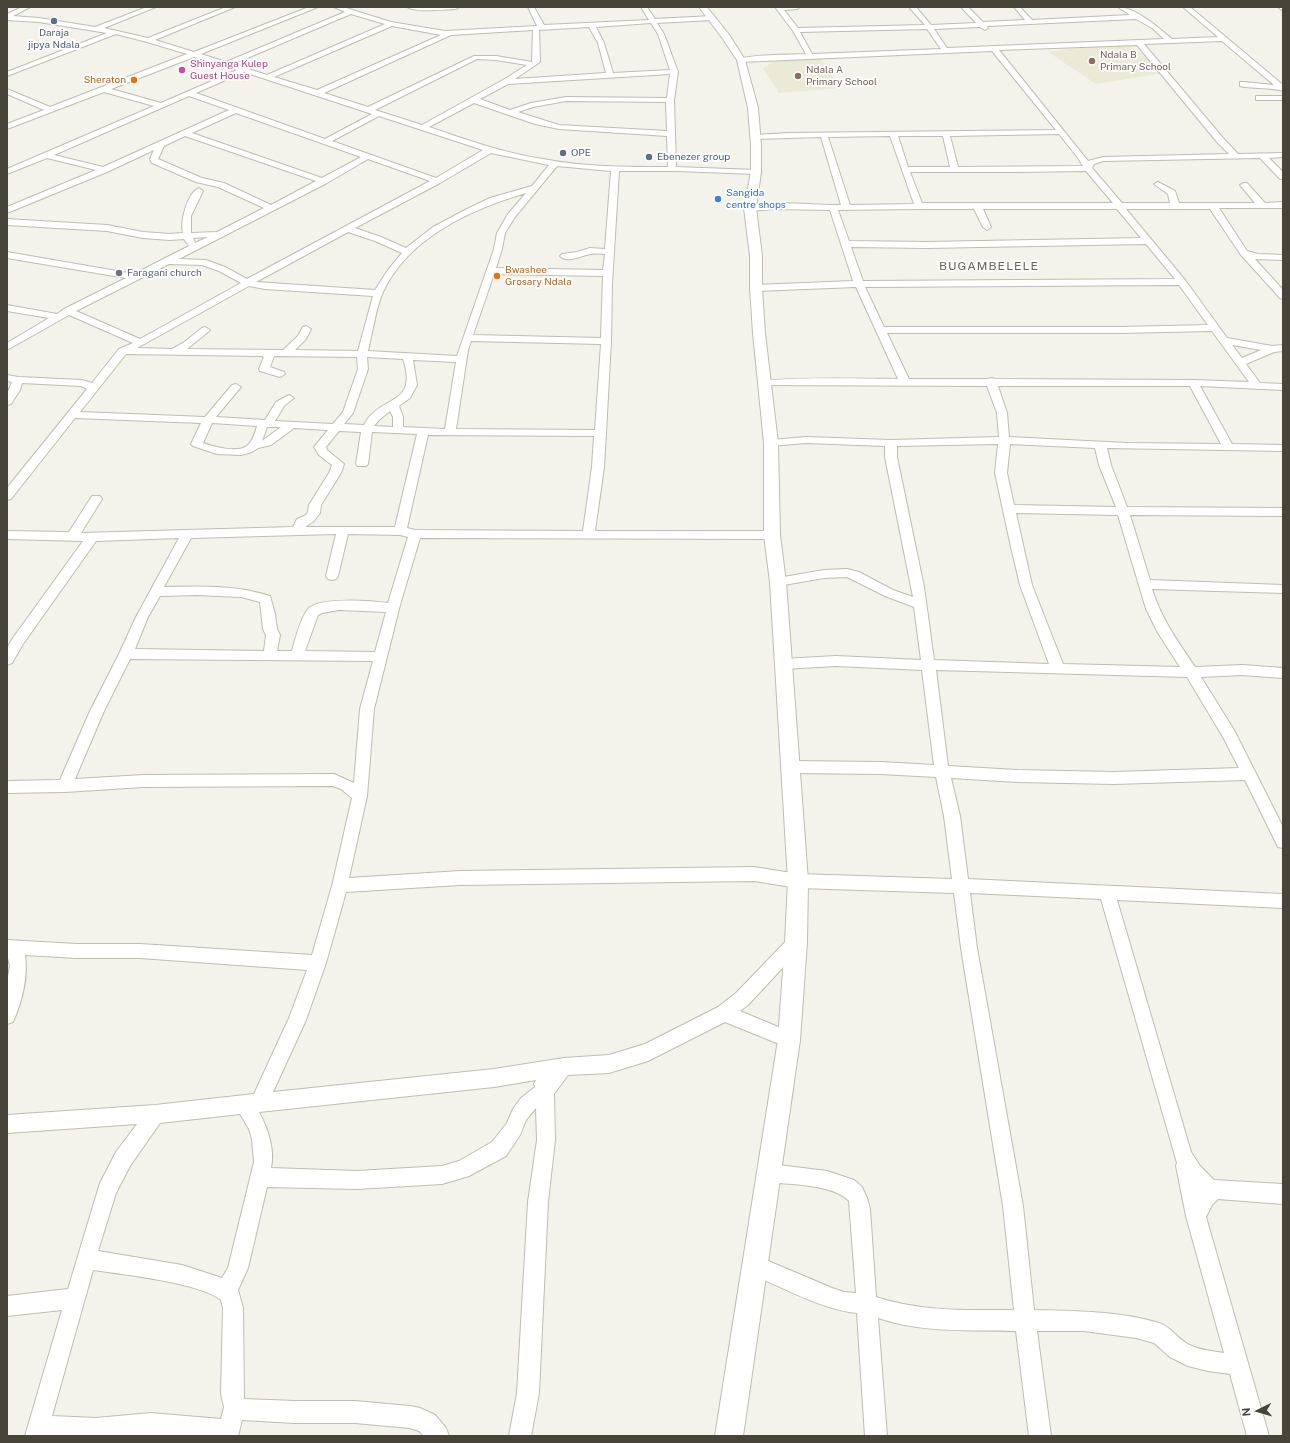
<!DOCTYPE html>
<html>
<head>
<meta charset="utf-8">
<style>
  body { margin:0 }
  #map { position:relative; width:1290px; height:1443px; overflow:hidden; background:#f4f3eb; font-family:"Public Sans",sans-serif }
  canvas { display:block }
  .frame { position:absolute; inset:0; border:8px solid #47453a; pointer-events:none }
  .north { position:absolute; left:1238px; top:1391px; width:40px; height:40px; -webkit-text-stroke:3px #fff; paint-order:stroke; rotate:265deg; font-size:11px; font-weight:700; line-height:16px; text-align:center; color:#47453a }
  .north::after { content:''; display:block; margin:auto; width:14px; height:18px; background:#47453a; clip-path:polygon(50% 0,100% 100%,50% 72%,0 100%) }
</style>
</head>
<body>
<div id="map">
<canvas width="1290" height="1443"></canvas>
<div class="frame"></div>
<div class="north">N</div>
</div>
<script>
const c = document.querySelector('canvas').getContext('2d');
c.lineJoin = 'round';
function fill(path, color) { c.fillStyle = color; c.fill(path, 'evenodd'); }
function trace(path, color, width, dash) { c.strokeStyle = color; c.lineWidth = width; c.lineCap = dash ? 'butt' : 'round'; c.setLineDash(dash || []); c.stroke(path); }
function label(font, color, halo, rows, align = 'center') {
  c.font = font + ' "Public Sans",sans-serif'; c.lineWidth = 3.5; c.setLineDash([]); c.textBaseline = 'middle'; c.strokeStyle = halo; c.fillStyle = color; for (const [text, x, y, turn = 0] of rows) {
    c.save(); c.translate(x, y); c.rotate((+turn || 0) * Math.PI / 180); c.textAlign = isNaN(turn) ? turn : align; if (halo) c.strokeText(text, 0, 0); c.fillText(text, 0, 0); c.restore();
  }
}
fill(new Path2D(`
  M1122 41 1172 72 1096 84 1048 52Z
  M821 58 841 88 779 93 763 68 773 62Z`), '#ebead7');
const minor = new Path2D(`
  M22 7H30L13 16 39 18 95 27 147 7H156L104 28 148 38 226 7H235L155 40 194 52 309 7H318L201 54 226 62 345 12 334 7H343L391 22 445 31 537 26 528 7H534L544 25 649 20 641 7H647L655 19 712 16 715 18 712 20 657 23 664 34 678 72 674 100 676 167 756 170 760 172 756 174 677 171H619L612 284 611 341 606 433 604 467 595 531H772L776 532 778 535 776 538 772 539 420 538 400 605 374 709 367 796 349 878 460 871 754 867 798 874 952 879 944 816 936 777 880 774 790 773 785 771 783 767 785 763 790 761 880 762 934 765 922 670 836 666 783 669 778 668 776 664 778 660 783 659 836 656 921 660 914 607 885 596 847 577 824 578 778 586 774 585 772 582 774 579 778 578 824 570 847 569 859 572 893 590 913 597 885 457V446L806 443 771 446 765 443 771 440 806 437 891 440 999 437 997 413 987 386 761 385 760 383C766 376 881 379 898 379L856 287 756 291 751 288 756 285 853 281 830 210 774 209 750 211 746 208C755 199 825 206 841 205L821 137 755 139 751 137 755 135 789 133 1056 130 992 51 741 62 738 60C746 54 792 55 806 54L793 31 775 7H800L797 9 784 10 798 28 925 25 909 7H916L931 25 976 23 961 7H968L983 22 1025 20 1014 7H1020L1032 20 1130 15 1118 7C1135 7 1159 28 1172 39L1218 37 1183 7H1190L1283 85V91C1270 87 1254 89 1240 86V82H1243L1274 85 1222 41 1144 44 1223 138 1238 154 1283 153V157L1269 158 1283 172V179H1280L1260 158 1103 161 1094 164 1092 168 1122 203H1170L1168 194 1154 184 1158 182 1175 191 1179 203H1255L1240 185 1244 183H1247L1265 203 1283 202V208H1219L1247 251 1258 254 1283 255 1282 260 1255 259 1283 290V299L1280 298 1241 255 1210 209H1126L1185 280 1227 338 1272 346 1283 345V351L1274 352 1246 364 1260 383 1283 384V390L1200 386 1232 444 1283 445V451L1107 448 1111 465 1127 507 1283 508V516L1130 515 1150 580 1283 585V593L1152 589C1162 620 1177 640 1195 667L1242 665 1283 668V678L1242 675 1201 677 1234 730 1283 827V848L1278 847 1245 780 1114 784 1017 782 951 778 960 816 968 879 1283 894V908L1117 900 1191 1152 1200 1166 1214 1180 1283 1184V1204L1218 1199 1212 1205 1206 1217 1269 1436H1247L1230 1374 1208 1371 1188 1366 1170 1357 1154 1343 1136 1338 1084 1331H1037L1051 1436H1029L1016 1331C970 1330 922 1333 878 1318L887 1436H865L857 1313C823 1310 779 1286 747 1272L744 1265 747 1258 754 1255 832 1288 844 1292 856 1293 849 1201C833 1184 792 1185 770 1182L763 1180 761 1173 763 1166 770 1164 827 1171 854 1180 862 1187 867 1198 870 1209 876 1297C921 1312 968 1310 1014 1310L1003 1206 961 948 954 893 798 888 754 881 460 885 346 892 326 963 306 1020 273 1092 494 1069 564 1058 609 1055 645 1044 718 1007 736 993 790 937 796 935 802 937 804 942 802 947 748 1005 740 1011 795 1034 798 1040 795 1046 789 1048 725 1022 648 1061 609 1073 568 1075 554 1094 555 1140 548 1202 539 1393 531 1436H509L517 1393 528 1202 537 1140 536 1108 526 1120 520 1135 506 1156 469 1176 442 1184 357 1189 267 1187 248 1268 238 1290 243 1308 244 1399 295 1401H355L410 1406 420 1408 435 1415 446 1428 449 1436H424L419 1431 410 1428 355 1423H295L242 1420 238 1436 151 1435 25 1436 62 1310 7 1316V1296L68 1289 100 1183 116 1152 137 1124 7 1133V1115L155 1105 254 1094 289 1018 307 970 140 958H77L25 955C28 977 22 1002 13 1022L7 1024V982L10 966 7 954V940L77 944H140L312 955 332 886 352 798 341 789 333 786 143 787 65 792 7 793V781L60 780 90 711 119 654 136 617 179 538 96 541 23 644 12 663 7 665V648L13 638 83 541 7 539V531L69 532 92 496H100L102 499 81 533 293 527 297 519 306 515 308 512 309 505 329 473 332 465 319 455 314 447 328 430 294 428 271 445 258 448 252 452 241 455 217 454 193 446 191 444 201 423 75 418 11 499 7 500V488L87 389 81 386 22 383 20 390 11 404 7 405V394L12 382 7 381V375L18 377 82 380 92 383 119 349 133 343 69 315 7 350V343L49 318 7 311V305L57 314 64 309 126 278 7 258V252L134 274 189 246 184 239 170 240 143 238 107 231 7 225V219L107 225 143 232 170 234 183 233C180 222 187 193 199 188L203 191 191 216V233L217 232 264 208 218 187 196 182 152 163 150 159 154 150 107 172 7 213V207L96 170 47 158 7 174V169L154 106 104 92 7 129V124L44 110 7 94V89L50 107 187 54 147 42 116 34 7 76V72L107 33 39 22 7 20V14ZM351 14 385 24 267 75 233 64ZM1136 19 1152 28 1164 39 947 48 934 29 980 27 985 30 988 28 987 26ZM651 23 658 34 670 70 613 73 604 43 596 27ZM392 26 441 35 317 90 274 77ZM589 27 598 43 606 73 515 79 540 62 539 30ZM927 29 941 49 812 54 800 32ZM533 30 532 62 496 56H474L368 107 324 93 451 35ZM1137 45 1217 142 1229 154 1103 157 1088 161 999 50ZM194 57 237 70 161 103 111 89ZM477 59 496 60 527 65 503 80 422 125 375 110ZM244 72 372 114 325 139 196 93ZM670 74 667 98 566 97 531 103 510 110 480 99 508 84ZM189 96 229 110 103 167 54 155ZM566 101 666 102 667 131 559 125 518 112 533 107ZM474 103 535 124 559 129 667 136 668 167C627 167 584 167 543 159 504 153 467 140 429 127ZM236 113 361 157 322 178 192 133ZM379 116 483 150 436 178 332 141ZM1059 134 1078 158 1083 166 958 167 950 136ZM185 136 316 181 271 205 224 183 202 178 158 159 164 146ZM890 136 914 204 850 205 828 137ZM898 136H943L950 167H908ZM491 153 549 165 532 186 490 198 465 210 433 227 406 248 381 237 355 228 440 183ZM368 159 430 181 247 279 225 267 206 260 179 259 327 183ZM557 166 611 171 605 249 590 248 577 252 562 254 560 256C568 264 582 255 591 254 596 253 600 254 605 254L603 270 496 268 502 249 505 233 515 217ZM1086 171 1113 203H922L910 172H1019ZM526 193 508 214 497 233 494 249 457 356 368 351C372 335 376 307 383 292 408 238 471 209 526 193ZM919 209H974L983 227 987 230 991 227 983 209H1117L1141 238 927 242 849 241 838 210ZM348 232 375 241 402 253 388 270 375 290 256 282ZM208 237 195 243 193 238ZM1146 244 1175 279 863 281 851 247 927 248ZM169 264 202 265 219 271 241 283 140 339 76 311ZM494 274 603 276 601 338 473 335ZM1179 285 1208 325 1119 327H884L865 287ZM249 286 265 289 373 296 358 351 295 350 306 339 311 329 306 326 303 327 298 336 283 350 187 349 208 332 210 330 205 327 202 328 183 343 172 349 137 348ZM1212 331 1249 382 1193 380 995 379 991 378 987 379H909L887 333H1119ZM471 341 601 344 595 430 456 429 468 350ZM1232 345 1261 350 1242 358ZM126 354 262 356 264 357 259 369 260 371 280 377 285 374 284 372 270 367 274 356 357 357 358 369 343 412 333 424 275 421 284 406 294 398 289 395 276 402 265 420 216 417 241 387 236 384 232 385 205 417 80 412ZM367 357 403 359C419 407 380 394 364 425L344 424 353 413 368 369ZM413 360 456 362 445 429 403 427V417L399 406 410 398 417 385ZM998 386H1190L1221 444 1127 443 1009 437 1007 413ZM390 411 393 417V427L374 426 379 420ZM212 423 257 426C255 433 253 441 247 446 238 453 213 447 203 443ZM267 427H281L262 441ZM339 431 361 432 356 464 358 466H366L368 464 372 432 417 434 395 527H305L314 521 320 513 321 505 341 473 344 464 327 450 326 447ZM428 435 594 436 592 467 583 531 415 530 407 528ZM998 444 995 473 1011 547 1020 585 1049 664 934 660 924 587 897 457V446ZM1010 444 1095 448 1099 465 1116 507 1014 505 1007 473ZM1016 513 1118 515 1146 609 1158 633 1180 667 1063 664 1032 585ZM336 534 326 576 328 579 332 580 336 579 338 576 348 534 400 535 408 537 388 603C371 601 322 597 309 608 301 616 295 640 292 651H277L280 635 277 629 275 614 270 596C236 585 201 586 164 587L191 538ZM197 595 241 597 260 602 263 629 266 635 264 651 135 649 148 617 160 596ZM339 610 386 612 375 652 305 651 318 615 322 613ZM130 659 373 661 360 709 354 783 334 774 143 775 75 779 104 711ZM936 670 1187 677 1223 737 1239 768 1114 772 1017 770 948 766ZM970 893 1101 899 1177 1163 1176 1166 1186 1216 1224 1353C1212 1351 1197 1350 1186 1343 1176 1337 1171 1327 1159 1323 1119 1311 1076 1311 1034 1310L1023 1206 977 948ZM536 1080 534 1084 535 1087 521 1098 513 1109 507 1123 492 1142 459 1161 442 1166 357 1171 271 1168C275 1149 268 1129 259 1112L494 1087ZM240 1114 249 1129 252 1139 254 1162 228 1268 222 1278 182 1265 98 1251 116 1193 130 1166 160 1123ZM93 1270C121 1274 201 1283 221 1300L223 1308 221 1394 224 1407 221 1419 151 1413 96 1418 52 1416Z
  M407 7H459L456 9C445 9 416 13 407 7Z
  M1278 7H1283V11Z
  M1256 96H1283V100H1256Z`);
const tertiary = new Path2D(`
  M699 7H707L730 36 745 60 758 108 761 145V172L756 208 762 256V288L765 333 778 443 780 535 786 582 808 881 807 942 800 1040 743 1436H715L778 1040 785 942 788 881 770 582 764 535V443L753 333 750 288V256L744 208 751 172V145L748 108 737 60 723 39Z`);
trace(minor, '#bebdaf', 2);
trace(tertiary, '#bebdaf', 2);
fill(minor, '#fff');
fill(tertiary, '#fff');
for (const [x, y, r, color] of [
  [54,21,4,"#5c6f8a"],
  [1092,61,4,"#8d6e63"],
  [182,70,4,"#d1479c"],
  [798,76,4,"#8d6e63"],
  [134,80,4,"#e8710a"],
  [563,153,4,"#5c6f8a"],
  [649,157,4,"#5c6f8a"],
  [718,199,4,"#3f7fe0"],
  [119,273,4,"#6b7280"],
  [497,276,4,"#e8710a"]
]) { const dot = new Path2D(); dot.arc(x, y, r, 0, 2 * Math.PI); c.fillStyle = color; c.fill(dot); trace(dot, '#fff', 1.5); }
label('10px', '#4e5e75', '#fff', [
  ["Daraja",54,33,"center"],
  ["jipya Ndala",54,45,"center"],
  ["OPE",571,153],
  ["Ebenezer group",657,157]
], 'left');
label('10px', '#785e54', '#fff', [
  ["Ndala B",1100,55],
  ["Primary School",1100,67],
  ["Ndala A",806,70],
  ["Primary School",806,82]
], 'left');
label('10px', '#b23c85', '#fff', [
  ["Shinyanga Kulep",190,64],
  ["Guest House",190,76]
], 'left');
label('10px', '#c56008', '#fff', [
  ["Sheraton",126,80],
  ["Bwashee",505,270,"left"],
  ["Grosary Ndala",505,282,"left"]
], 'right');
label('10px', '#366cbe', '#fff', [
  ["Sangida",726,193],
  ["centre shops",726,205]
], 'left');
label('10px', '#5b616d', '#fff', [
  ["Faragani church",127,273]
], 'left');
c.letterSpacing = '1px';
label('12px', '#696552', '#fff', [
  ["BUGAMBELELE",989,266]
]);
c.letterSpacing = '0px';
</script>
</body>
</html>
